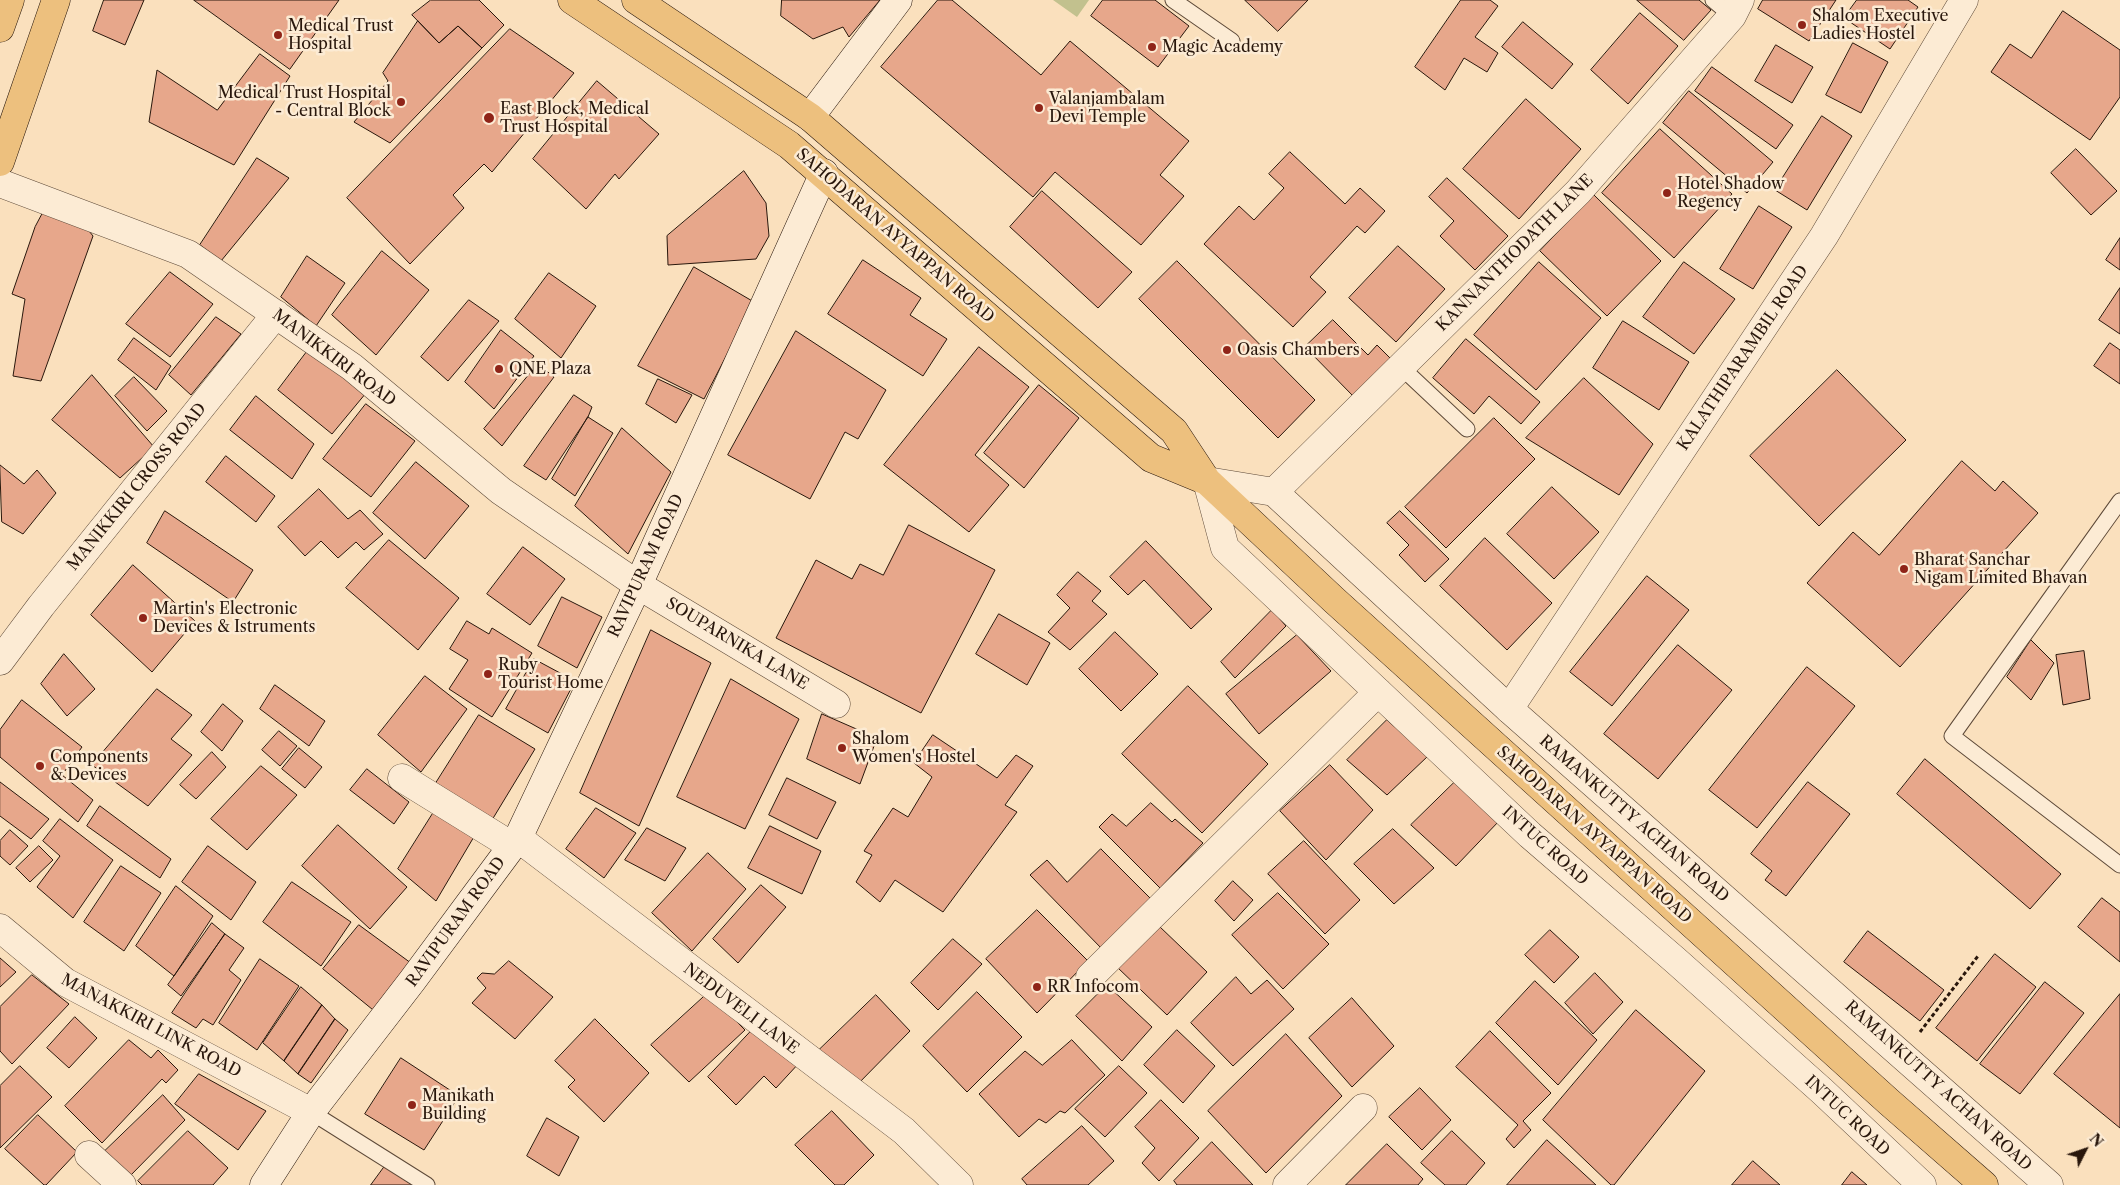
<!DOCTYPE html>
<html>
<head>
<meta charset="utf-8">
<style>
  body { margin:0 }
  #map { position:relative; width:2120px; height:1185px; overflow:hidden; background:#fae0bd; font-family:"Libre Caslon Text",serif }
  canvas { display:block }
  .north { position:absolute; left:2060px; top:1125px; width:50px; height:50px; -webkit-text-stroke:4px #fcebd4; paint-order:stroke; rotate:49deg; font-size:14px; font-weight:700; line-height:20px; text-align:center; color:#29170c }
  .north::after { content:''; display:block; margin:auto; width:18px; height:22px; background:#29170c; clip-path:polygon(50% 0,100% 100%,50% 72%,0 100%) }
</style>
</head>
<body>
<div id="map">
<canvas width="2120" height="1185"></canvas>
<div class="north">N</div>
</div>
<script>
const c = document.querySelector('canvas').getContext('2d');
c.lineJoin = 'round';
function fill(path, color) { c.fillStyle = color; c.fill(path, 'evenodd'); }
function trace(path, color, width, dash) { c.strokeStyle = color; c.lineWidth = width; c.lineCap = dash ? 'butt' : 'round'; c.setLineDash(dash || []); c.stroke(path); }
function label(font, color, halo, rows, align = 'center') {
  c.font = font + ' "Libre Caslon Text",serif'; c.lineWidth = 5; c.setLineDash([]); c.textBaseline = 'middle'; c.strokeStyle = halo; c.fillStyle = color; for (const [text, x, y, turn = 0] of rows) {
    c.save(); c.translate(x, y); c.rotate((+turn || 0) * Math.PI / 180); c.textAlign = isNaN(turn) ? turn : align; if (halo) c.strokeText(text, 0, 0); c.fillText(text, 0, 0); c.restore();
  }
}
fill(new Path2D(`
  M1053 0H1089L1077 17Z`), '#c2c18e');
const building = new Path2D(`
  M104 0H144L125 45 93 31Z
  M194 0H339L290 69Z
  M431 0H479L504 25 482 48 458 26 439 43 412 15Z
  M782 0H880L849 37 843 27 813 39 781 16Z
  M938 0H952L1041 75 1070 41 1189 141 1160 175 1184 196 1141 245 1055 172 1033 197 881 67Z
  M1103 0H1155L1189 26 1158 67 1091 16Z
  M1245 0H1308L1278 31Z
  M1461 0H1490L1498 6 1475 37 1498 53 1487 72 1464 58 1445 90 1415 67Z
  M1637 0H1699L1711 10 1684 40Z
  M1763 0H1836L1809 41 1758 9Z
  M1857 0H1908L1918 7 1890 49 1844 18Z
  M2063 11 2120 50V97L2090 140 1991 72 2010 44 2031 58Z
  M1640 13 1678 46 1628 104 1591 70Z
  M418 21 439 43 458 26 482 48 390 143 354 122 388 81 383 73Z
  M1523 22 1573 64 1552 89 1502 47Z
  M510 29 574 73 492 172 484 164 453 195 464 208 410 264 347 198Z
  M1853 43 1888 62 1861 113 1826 95Z
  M1776 45 1813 67 1792 103 1755 81Z
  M260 54 290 76 234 165 149 122 157 70 217 110Z
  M1712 67 1793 125 1776 149 1695 91Z
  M597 81 659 134 619 179 615 174 586 209 533 159Z
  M1689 91 1773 162 1747 193 1663 123Z
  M1526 99 1581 149 1519 219 1463 169Z
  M1822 116 1852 136 1807 210 1775 190Z
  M1660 129 1732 194 1674 258 1602 193Z
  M2076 149 2117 191 2091 215 2051 173Z
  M1290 152 1345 204 1360 188 1385 211 1365 233 1357 226 1310 277 1326 292 1293 327 1204 244 1239 206 1254 220 1284 188 1269 174Z
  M257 158 289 178 221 261 200 245Z
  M744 171 766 203 769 236 756 259 668 265 667 236Z
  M1447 178 1508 236 1475 270 1440 236 1454 221 1429 197Z
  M1042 191 1132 272 1098 308 1010 227Z
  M1594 195 1661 261 1607 316 1540 251Z
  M1759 206 1792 227 1753 289 1720 269Z
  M46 207 78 217 93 236 41 381 13 376 25 299 12 294 35 227Z
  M2120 238V270L2106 260Z
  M1398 246 1445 289 1396 342 1349 298Z
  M382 251 429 290 376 355 332 315Z
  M307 256 345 283 316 326 281 297Z
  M863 260 921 298 910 315 947 339 923 376 828 314Z
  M1177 261 1315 400 1278 438 1139 299Z
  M1539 262 1601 318 1536 390 1474 335Z
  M1684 262 1735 299 1694 354 1643 317Z
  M694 267 754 302 704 399 638 366Z
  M170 272 213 304 170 357 126 324Z
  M549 273 596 306 561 358 515 319Z
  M2120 288V334L2099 320Z
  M469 300 499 321 448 381 421 357Z
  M216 317 241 334 191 395 169 375Z
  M1333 320 1368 355 1377 345 1392 360 1354 397 1305 347Z
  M1623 321 1689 362 1659 410 1593 368Z
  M501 330 534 356 494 409 465 382Z
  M796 331 886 390 858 439 845 432 810 499 728 455Z
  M134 338 171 366 156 390 118 360Z
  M1466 339 1540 402 1521 424 1489 396 1474 414 1433 378Z
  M2110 343 2120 350V384L2094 366Z
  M979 347 1029 387 975 455 1009 485 969 532 884 465Z
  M309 349 366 393 332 434 278 390Z
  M538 364 554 377 502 446 484 429Z
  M1837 370 1906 440 1819 526 1750 456Z
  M92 375 154 447 120 478 52 420Z
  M134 377 167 411 147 431 115 396Z
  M1584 378 1653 444 1619 495 1526 438Z
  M658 379 692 395 676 423 646 404Z
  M1039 385 1079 418 1024 488 984 453Z
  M574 395 592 407 588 417 546 480 524 466Z
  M256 396 314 444 292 479 230 430Z
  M366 404 415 441 371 497 323 459Z
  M588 417 613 433 575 496 552 479Z
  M1494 418 1535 459 1446 548 1405 507Z
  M622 428 671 472 628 554 575 506Z
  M226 456 275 496 256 522 206 482Z
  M1962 461 1995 491 2003 481 2038 513 1900 667 1807 583 1853 532 1879 555Z
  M416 462 469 506 425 559 373 513Z
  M0 465 24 484 37 470 56 493 23 534 2 522Z
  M1552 487 1599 532 1554 579 1507 534Z
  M319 489 348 519 360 510 383 534 364 550 356 542 338 558 321 541 305 556 278 527Z
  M165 511 253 570 233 602 147 543Z
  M1400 511 1449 559 1425 582 1399 555 1409 545 1387 523Z
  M909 525 995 570 921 713 776 638 816 560 852 579 860 564 883 575Z
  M1485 538 1552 603 1507 650 1440 586Z
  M389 540 459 598 418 650 346 588Z
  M1146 541 1212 609 1191 629 1144 580 1128 595 1110 577Z
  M523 547 565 579 530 625 487 594Z
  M133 565 195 621 152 672 91 615Z
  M1078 572 1101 591 1092 601 1107 614 1070 650 1048 632 1070 608 1057 595Z
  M1647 576 1689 610 1612 706 1570 672Z
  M562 597 602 617 577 668 538 646Z
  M1272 610 1286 626 1235 678 1221 662Z
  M999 614 1050 643 1027 685 976 654Z
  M467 621 489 634 492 628 532 653 492 717 449 689 468 660 450 649Z
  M651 630 711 663 639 826 580 793Z
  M1115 632 1158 674 1121 711 1079 669Z
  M1297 635 1331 671 1259 734 1226 694Z
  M2031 640 2054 663 2031 700 2007 677Z
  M1678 645 1732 690 1658 779 1604 734Z
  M2084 651 2090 699 2063 705 2056 655Z
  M64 654 95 689 67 716 41 684Z
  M534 659 575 681 548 733 506 709Z
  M1807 667 1855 706 1757 828 1709 790Z
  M425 676 467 709 421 772 378 735Z
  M731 679 799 719 745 829 677 797Z
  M275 685 325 721 309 746 260 709Z
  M1188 686 1268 764 1202 833 1122 754Z
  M157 689 192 715 171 739 192 755 148 806 92 765Z
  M22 700 82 747 62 775 93 800 78 822 0 757V730Z
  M223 704 243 721 222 751 201 732Z
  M822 714 877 738 860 784 807 759Z
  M479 715 535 749 492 820 436 783Z
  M1387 720 1428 756 1387 795 1347 760Z
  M279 731 297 746 280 766 262 750Z
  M933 735 997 778 1016 755 1033 766 1005 805 1017 812 943 912 895 880 880 902 856 882 872 855 864 851 893 808 908 817 932 777 914 763Z
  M299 748 322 767 305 788 282 769Z
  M212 752 226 767 196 799 180 785Z
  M1925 759 2061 874 2030 909 1897 794Z
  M1330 765 1373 810 1326 860 1280 811Z
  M261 766 297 795 247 850 211 819Z
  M367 769 409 802 394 824 350 790Z
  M787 778 836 802 817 839 769 815Z
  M1457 780 1500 820 1456 866 1411 825Z
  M0 782 49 819 31 839 0 816Z
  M1808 782 1850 814 1786 896 1765 880 1772 871 1751 854Z
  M1151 803 1172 822 1175 819 1203 843 1160 888 1099 827 1112 814 1126 826Z
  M100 806 171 859 160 878 87 826Z
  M437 807 475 835 436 901 398 869Z
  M596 808 636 833 604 878 566 849Z
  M60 819 113 860 73 918 37 887 60 856 43 841Z
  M338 825 407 887 370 929 302 866Z
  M770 826 821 851 802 894 748 868Z
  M647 828 686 848 665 881 625 860Z
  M1393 829 1434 868 1394 904 1354 864Z
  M10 830 28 846 10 865 0 856V841Z
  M1304 841 1360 900 1325 934 1268 874Z
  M39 846 53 860 30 882 16 868Z
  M208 846 256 882 231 920 182 882Z
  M1101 849 1151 899 1103 950 1030 875 1047 860 1067 882Z
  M708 853 746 889 692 951 652 913Z
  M121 866 161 893 124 951 84 922Z
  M1233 881 1253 900 1234 921 1215 901Z
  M292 882 351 922 321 966 263 922Z
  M761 885 786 907 738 963 713 939Z
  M176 886 213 916 174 976 136 946Z
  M1278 893 1329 944 1283 989 1232 935Z
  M2102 898 2120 912V962L2078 927Z
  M1037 910 1088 961 1037 1013 986 959Z
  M212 923 225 934 181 996 168 985Z
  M359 925 415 966 378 1014 323 969Z
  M1159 926 1207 972 1167 1015 1117 967Z
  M1550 930 1579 957 1554 983 1525 955Z
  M1868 931 1944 990 1920 1021 1844 962Z
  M225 934 244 948 229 970 241 980 213 1025 203 1019 196 1028 172 1013Z
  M953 939 982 964 938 1010 911 983Z
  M1995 954 2036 987 1977 1061 1936 1028Z
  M0 958 16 972 0 987Z
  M260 959 299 986 257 1050 219 1023Z
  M509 961 553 997 515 1039 472 1003 486 988 477 978 482 973 494 974Z
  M1595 973 1623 1002 1593 1034 1565 1003Z
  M32 975 69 1004 12 1064 0 1051V1007Z
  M1236 977 1251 994 1267 980 1294 1009 1233 1066 1191 1023Z
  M1535 981 1597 1040 1558 1085 1496 1023Z
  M2045 982 2084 1013 2020 1094 1980 1064Z
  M1107 985 1152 1027 1122 1061 1076 1016Z
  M301 987 322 1005 284 1061 263 1043Z
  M977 992 1022 1037 967 1092 923 1046Z
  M708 993 745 1030 689 1082 651 1045Z
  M2120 994V1128L2054 1074Z
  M876 995 910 1031 852 1090 815 1054Z
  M1352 998 1394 1046 1352 1087 1309 1038Z
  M322 1005 335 1019 298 1074 284 1061Z
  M1636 1010 1705 1071 1614 1185H1611L1543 1120Z
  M75 1017 97 1038 69 1068 47 1048Z
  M335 1019 348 1030 311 1083 298 1074Z
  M595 1019 649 1073 604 1122 568 1087 575 1080 555 1061Z
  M755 1027 800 1062 776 1088 764 1076 736 1105 708 1077Z
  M1177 1030 1215 1066 1183 1103 1144 1065Z
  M1490 1031 1551 1093 1523 1121 1531 1130 1514 1148 1506 1139 1518 1125 1456 1067Z
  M1286 1034 1342 1096 1266 1173 1208 1111Z
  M129 1040 151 1058 158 1050 178 1070 166 1083 162 1079 102 1143 65 1106Z
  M1072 1040 1105 1075 1065 1113 1060 1111 1046 1123 1039 1119 1019 1137 979 1094 1025 1051 1042 1065Z
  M401 1058 459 1096 424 1150 365 1114Z
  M20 1066 52 1097 0 1148V1086Z
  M1119 1066 1147 1093 1105 1137 1075 1109Z
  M199 1074 266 1111 238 1150 175 1104Z
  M1420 1088 1451 1120 1422 1150 1389 1117Z
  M163 1095 185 1120 129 1177 105 1151Z
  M1161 1100 1199 1138 1159 1181 1142 1163 1155 1148 1135 1127Z
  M832 1111 874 1155 844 1185H835L795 1145Z
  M38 1115 77 1152 46 1185H44L5 1149Z
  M547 1118 579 1137 559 1176 527 1156Z
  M1082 1126 1114 1161 1088 1185H1027L1022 1179Z
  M188 1131 228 1168 213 1185H142L138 1181Z
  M1452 1131 1485 1163 1466 1185H1445L1421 1163Z
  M1547 1140 1596 1185H1507Z
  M1212 1142 1253 1185H1177L1174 1181Z
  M1387 1144 1423 1179 1418 1185H1346Z
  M1753 1161 1780 1185H1732Z
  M385 1166 412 1185H371Z
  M1852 1172 1867 1185H1842Z`);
fill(building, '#e7a78b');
trace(building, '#29170c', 1);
const service = new Path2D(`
  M1173 0 1232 41
  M1713 0 1732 16
  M1401 367 1467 429
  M2120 501 1952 736 2120 865
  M311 1112 427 1185`);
const minor = new Path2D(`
  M0 183 188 254 352 367 501 491 638 585 836 704
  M1274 492 1578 192 1732 16 1740 0
  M0 661 41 606 276 314
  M1509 709 1824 236 1964 0
  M402 778 512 846
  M518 838 904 1131 959 1185
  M0 928 65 982 311 1112
  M1090 977 1378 692
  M89 1155 122 1185
  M1287 1185 1363 1108`);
const tertiary = new Path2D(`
  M1922 1185 1822 1091 1675 960 1530 835 1225 548 1207 481 1274 492 1509 709 2049 1185`);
const secondary = new Path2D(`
  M810 117 898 0
  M264 1185 311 1112 412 981 518 838 638 585 824 173`);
const primary = new Path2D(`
  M572 0 789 145 1151 458 1207 481
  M636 0 810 117 1174 431 1207 481 1334 600 1889 1102 1984 1185
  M0 28 10 0
  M0 162 56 0`);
trace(service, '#5d4938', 17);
trace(minor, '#5d4938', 29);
trace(tertiary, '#5d4938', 29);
trace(secondary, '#29170c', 29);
trace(primary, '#29170c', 29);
trace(new Path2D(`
  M1920 1032 1978 956`), '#29170c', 3, [4, 2.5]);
trace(service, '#fcebd4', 15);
trace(minor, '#fcebd4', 28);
trace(tertiary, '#fcebd4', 28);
trace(secondary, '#fcebd4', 28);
trace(primary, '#edc07e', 28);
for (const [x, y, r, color] of [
  [1802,25,5,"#8f2418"],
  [278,35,5,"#8f2418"],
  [1152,47,5,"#8f2418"],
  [401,102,5,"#8f2418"],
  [1039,108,5,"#8f2418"],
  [489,118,6,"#8f2418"],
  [1667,193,5,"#8f2418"],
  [1227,350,5,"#8f2418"],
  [499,369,5,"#8f2418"],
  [1904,569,5,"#8f2418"],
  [143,618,5,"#8f2418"],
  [488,674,5,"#8f2418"],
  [842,748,5,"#8f2418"],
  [40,766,5,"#8f2418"],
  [1037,987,5,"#8f2418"],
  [412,1105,5,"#8f2418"]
]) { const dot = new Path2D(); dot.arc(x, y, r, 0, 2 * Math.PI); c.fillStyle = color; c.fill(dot); trace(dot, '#fcebd4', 2); }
label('16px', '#29170c', '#fcebd4', [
  ["Shalom Executive",1812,16],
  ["Ladies Hostel",1812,34],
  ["Medical Trust",288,26],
  ["Hospital",288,44],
  ["Magic Academy",1162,47],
  ["Medical Trust Hospital",391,93,"right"],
  ["- Central Block",391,111,"right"],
  ["Valanjambalam",1049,99],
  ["Devi Temple",1049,117],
  ["East Block, Medical",500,109],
  ["Trust Hospital",500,127],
  ["Hotel Shadow",1677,184],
  ["Regency",1677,202],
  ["Oasis Chambers",1237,350],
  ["QNE Plaza",509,369],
  ["Bharat Sanchar",1914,560],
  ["Nigam Limited Bhavan",1914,578],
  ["Martin's Electronic",153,609],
  ["Devices & Istruments",153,627],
  ["Ruby",498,665],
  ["Tourist Home",498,683],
  ["Shalom",852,739],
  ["Women's Hostel",852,757],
  ["Components",50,757],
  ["& Devices",50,775],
  ["RR Infocom",1047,987],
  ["Manikath",422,1096],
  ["Building",422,1114]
], 'left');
label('16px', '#29170c', '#fcebd4', [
  ["SAHODARAN AYYAPPAN ROAD",895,236,41],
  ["KANNANTHODATH LANE",1515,253,-45],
  ["MANIKKIRI ROAD",334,358,37],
  ["KALATHIPARAMBIL ROAD",1743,358,-56],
  ["MANIKKIRI CROSS ROAD",137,487,-51],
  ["RAVIPURAM ROAD",646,566,-65],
  ["SOUPARNIKA LANE",737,644,31],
  ["RAMANKUTTY ACHAN ROAD",1634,819,41],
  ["SAHODARAN AYYAPPAN ROAD",1594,835,42],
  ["INTUC ROAD",1545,846,42],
  ["RAVIPURAM ROAD",456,922,-54],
  ["NEDUVELI LANE",741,1009,37],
  ["MANAKKIRI LINK ROAD",151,1026,28],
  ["RAMANKUTTY ACHAN ROAD",1938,1086,42],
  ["INTUC ROAD",1847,1116,43]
]);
</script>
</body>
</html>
